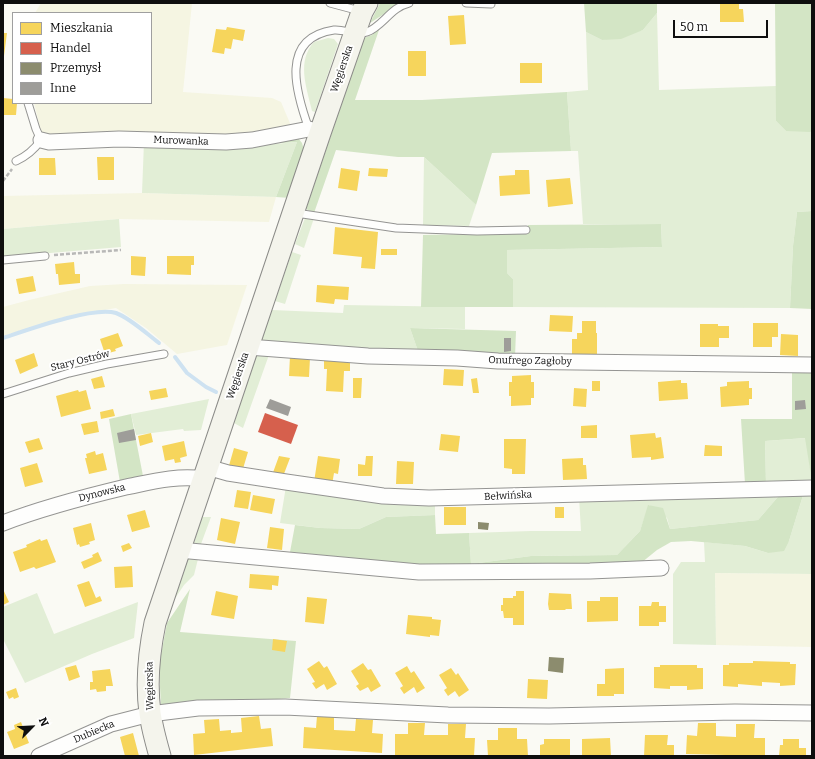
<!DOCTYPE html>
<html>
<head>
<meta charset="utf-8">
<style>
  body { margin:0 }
  #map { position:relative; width:815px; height:759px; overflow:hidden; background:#fafaf4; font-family:Bitter,serif }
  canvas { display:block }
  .frame { position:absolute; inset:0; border:4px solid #0e0e0e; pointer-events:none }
  .legend { position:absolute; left:12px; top:12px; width:140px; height:92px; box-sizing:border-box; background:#fff; border:1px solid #9f9f9f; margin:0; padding:5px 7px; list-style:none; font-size:12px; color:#0e0e0e }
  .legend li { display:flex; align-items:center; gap:8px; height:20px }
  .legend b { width:20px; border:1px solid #9f9f9f }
  .north { position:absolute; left:12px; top:707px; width:40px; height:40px; -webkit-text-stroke:3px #fff; paint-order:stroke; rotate:66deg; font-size:11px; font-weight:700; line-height:16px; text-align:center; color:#0e0e0e }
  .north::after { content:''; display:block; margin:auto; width:14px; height:18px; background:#0e0e0e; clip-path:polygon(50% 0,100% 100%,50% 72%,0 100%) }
  .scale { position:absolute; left:673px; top:20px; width:95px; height:18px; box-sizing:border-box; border:2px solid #0e0e0e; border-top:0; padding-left:5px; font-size:12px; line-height:14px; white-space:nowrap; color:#0e0e0e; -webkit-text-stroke:3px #fff; paint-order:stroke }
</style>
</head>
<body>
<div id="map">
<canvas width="815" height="759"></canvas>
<div class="frame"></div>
<ul class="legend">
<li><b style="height:11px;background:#f6d55c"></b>Mieszkania</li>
<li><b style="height:11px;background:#d6604d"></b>Handel</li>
<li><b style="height:11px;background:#8c8c6e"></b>Przemysł</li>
<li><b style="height:11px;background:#9e9d99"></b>Inne</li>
</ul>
<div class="north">N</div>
<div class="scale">50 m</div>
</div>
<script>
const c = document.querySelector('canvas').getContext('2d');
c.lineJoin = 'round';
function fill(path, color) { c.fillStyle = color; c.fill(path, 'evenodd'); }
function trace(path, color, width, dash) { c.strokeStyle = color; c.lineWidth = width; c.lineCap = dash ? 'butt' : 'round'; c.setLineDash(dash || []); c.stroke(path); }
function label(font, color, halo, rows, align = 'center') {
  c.font = font + ' Bitter,serif'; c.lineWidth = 4; c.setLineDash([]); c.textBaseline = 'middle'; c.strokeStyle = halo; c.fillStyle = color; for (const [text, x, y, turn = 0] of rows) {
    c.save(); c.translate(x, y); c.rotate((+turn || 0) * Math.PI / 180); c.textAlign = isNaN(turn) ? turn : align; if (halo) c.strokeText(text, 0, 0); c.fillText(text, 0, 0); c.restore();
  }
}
fill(new Path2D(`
  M41 3H192L183 92 272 98 281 102 292 128 251 137 51 139 41 131 34 103H151V13H35Z
  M142 193 276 197 269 222 119 219 3 229V196Z
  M124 284 247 285 227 345 177 354 146 328 116 308 64 317 3 336V307L29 300 90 286Z
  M715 573 812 574V647L716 645Z`), '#f5f5e2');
fill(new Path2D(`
  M657 13 659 90 776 86V121L786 131H812V211L797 212 793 246 790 308 513 307V279L507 273V250L662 247 661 224H583L578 151H571L567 92 588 90 586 32 602 40 643 30Z
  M328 38 334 39 338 44 315 112 312 111 311 107C306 85 297 61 314 42Z
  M144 142 229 148 297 142 276 197 142 193Z
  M424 157 476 205 469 226 423 225Z
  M305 218H314L304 248 295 244Z
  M119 219 121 247 3 257V229Z
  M292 252 301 255 285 304 275 301Z
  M344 305 465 307V329L410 328 419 354 261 341 272 310 343 313Z
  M258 350 270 352 243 428 234 423Z
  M209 399 201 430 184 431 183 429 136 435 131 414Z
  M806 438 812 482 766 484 765 441Z
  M286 486 435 502V515L386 517 359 529 320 528 280 523Z
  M783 491 758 520 670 529 667 518 649 505 640 531 617 555 531 556 471 564 469 533 531 531H581L579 497Z
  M804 492H812V574L715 573 716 645 673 644V574L681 562H705L704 542 745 546 768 553 789 541Z
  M202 517H211L201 544 194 543Z
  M190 553 199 555 194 575 184 585 172 603Z
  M37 593 54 634 138 602 134 638 92 654 25 683 3 639V607Z`), '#e2eed6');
fill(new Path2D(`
  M380 3H401L370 23Z
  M584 3H657V13L643 30 621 39 602 40 586 32Z
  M775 3H812V131L810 132 786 131 776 121Z
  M380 27 355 100H422L567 92 571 151 492 153 476 205 424 157H398L336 150 314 213 306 209 364 38 372 35Z
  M298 138 302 143 304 150 290 198 276 197 297 142 252 145Z
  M812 211V309L790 308 793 246 797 212Z
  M661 224 662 247 507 250V273L513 279V307H421L423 235 528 233V225Z
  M410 328 516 331 515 357 419 354Z
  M792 370H812V482L805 438 765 441 766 484H745L741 419H792Z
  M131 414 143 476 120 482 109 419Z
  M783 491 804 492 789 541 784 551 768 553 745 546 691 541 671 542 657 550 641 563 424 565 290 552 295 525 320 528 359 529 386 517 435 515 436 534 469 533 471 564 531 556 617 555 640 531 648 505 663 508 670 529 758 520Z
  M190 589 180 632 296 641 290 698 181 707 163 706 161 705 160 687V660L167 623Z`), '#d3e5c5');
fill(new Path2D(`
  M720 3H739V9H743L744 22H720Z
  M464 15 466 44 450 45 448 16Z
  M227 27 245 30 243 41 233 39 231 49 225 48 224 54 212 52 216 29 226 30Z
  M3 33H7L4 56H3Z
  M408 51H426V76H408Z
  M520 63H542V83H520Z
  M3 98 13 99V103H17L16 115H3Z
  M97 157H114V180H98Z
  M39 158H55L56 175H39Z
  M341 168 360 171 357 191 338 188Z
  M369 168 388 169 387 177 368 176Z
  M515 170H529L530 194 500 196 499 176 515 175Z
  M570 178 573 204 548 207 546 180Z
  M335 227 378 232 375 269 361 268 362 257 333 254Z
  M381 249H397V255H381Z
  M131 256 146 257 145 276 131 275Z
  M167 256H194V265H191V275L167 274Z
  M74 262 75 274H80V283L59 285 58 274H56L55 264Z
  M33 276 36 291 19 294 16 279Z
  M317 285 349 287 348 300 335 299 334 304 316 302Z
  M550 315 573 316 572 332 549 331Z
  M582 321H596V333H597V358H572V339H577V333H582Z
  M753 323H778V337H772V347H753Z
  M700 324H718V326H729V338H719V347H700Z
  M118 333 123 346 115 349 116 351 105 354 100 339Z
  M781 334 798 335V356L780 355Z
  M34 353 38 366 20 374 15 360Z
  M290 356 310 358 309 377 289 376Z
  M324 358 350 360V371H344L343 392 326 391 327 369H324Z
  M444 369 464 370 463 386 443 385Z
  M531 375V382H534V398H531V405L511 406V396H509V382H512V376Z
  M102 376 105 387 94 389 91 379Z
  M353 378H362L361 398H353Z
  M477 378 479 393H473L471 379Z
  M681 380V383H687L688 399 659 401 658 382Z
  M592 381H600V391H592Z
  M749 381V388H752V399H749V405L721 407 720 387 727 386V382Z
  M166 388 168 397 151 400 149 391Z
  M574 388 587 389 586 407 573 406Z
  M78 390 79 392 86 390 91 409 61 417 56 396Z
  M113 409 115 416 101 419 100 412Z
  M97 421 99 432 84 435 81 424Z
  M597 425V438H581V426Z
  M151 433 153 442 140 446 138 436Z
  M655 433 656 438 661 437 664 458 651 460V457L632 458 630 435Z
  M441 434 460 436 458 452 439 450Z
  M39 438 43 449 29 453 25 442Z
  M504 439H526L525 474H512V469L504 468Z
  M184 441 187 456 180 458 181 462 175 463 174 459 165 461 162 446Z
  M705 445 722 446V456H704Z
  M234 448 248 452 242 472 228 469Z
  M95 451 96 455 103 453 107 470 89 474 85 458H87L86 454Z
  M279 456 290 458 282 479 271 478Z
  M318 456 340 459 338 474 334 473 332 485 314 482Z
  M366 456H373L372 476H358V464L365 465Z
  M583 458V465H586L587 479 563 480 562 459Z
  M397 461 414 462 413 484H396Z
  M37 463 43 482 25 487 20 468Z
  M237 490 251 492 248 509 234 507Z
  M253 495 275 499 272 514 250 510Z
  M444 507H466V525H444Z
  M555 507H564V518H555Z
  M145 510 150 527 132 532 127 515Z
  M221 518 240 522 235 544 217 540Z
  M91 523 95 540 89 542 90 544 80 547 79 544 77 545 73 528Z
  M270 527 284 529 282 550 267 548Z
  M40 539 41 541 47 539 56 562 36 569 34 567 20 572 13 552 27 547 26 545Z
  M129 543 132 548 123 552 121 546Z
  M98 552 102 561 84 569 81 562 93 557 92 555Z
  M132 566 133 587 115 588 114 567Z
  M250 574 279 576 278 586 272 585V590L249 588Z
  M89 581 96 598 100 596 102 601 85 607 77 585Z
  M3 589 9 602 3 605Z
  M216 591 238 596 234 619 211 615Z
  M516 591H524V625H513V618H504L503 611H501V605H503V598H513V596H516Z
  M549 593 571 594 572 609H566L565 610H549L548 604Z
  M307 597 327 599 324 624 305 622Z
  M600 597H618V621L587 622V601H600Z
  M652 602H659V606H666V622H659V626H639V606H651Z
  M408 615 432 617V619L441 620 439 636 430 635V637L406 634Z
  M273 639 287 641 285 652 272 650Z
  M319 661 324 668 327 666 337 684 327 690 324 684 316 689 312 683 315 682 307 669Z
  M753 661 790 662V664H796L795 685 780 686V683L762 682V686L738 684V687L723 686V665H729V663H753Z
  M363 663 368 670 371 669 381 686 371 692 368 687 360 691 356 686 359 684 351 671Z
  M76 665 80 677 69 681 65 668Z
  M660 665H697V668H703V689L687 690V686H670V689L654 688V667H660Z
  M407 666 411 673 414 671 425 688 417 693 414 687 404 694 400 688 403 686 395 673Z
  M451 668 456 675 458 673 469 690 459 697 455 691 448 696 444 690 447 688 439 675Z
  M624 668V694H614V696H597V684H605V669Z
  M110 669 113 686H106V691L97 692 96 689 90 690V682H93L92 671Z
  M528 679 548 680 547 699 527 698Z
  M16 688 19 697 14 699 13 697 9 699 6 692Z
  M259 716 261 729 271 728 273 746 194 755 193 734 205 733 204 720 219 719 220 731 231 730V733L242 732 241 718Z
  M317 716 334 717V730L355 731 356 719 373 720 372 733 383 734 382 753 303 748 304 727 316 728Z
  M21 722 29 743 14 749 7 732 15 729 14 725Z
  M408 723H425L424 735H448V724H466L465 738H475L474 756 395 755V734H408Z
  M698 723H716V736L736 737V724H755L754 738H765V756L686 754 687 735 697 736Z
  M498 728H517V739H527L528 756H488L487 740H498Z
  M133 733 139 756H125L120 737Z
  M645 735H668L667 745H674V756H644Z
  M610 738 611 756H582V739Z
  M544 739H570V756H540V745L544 744Z
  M783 739H799V748H806V756H779L780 745H783Z`), '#f6d55c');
fill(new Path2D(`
  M265 413 298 425 291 444 258 432Z`), '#d6604d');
fill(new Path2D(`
  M478 522 489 523 488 530 478 529Z
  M549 657 564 658 563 673 548 671Z`), '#8c8c6e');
trace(new Path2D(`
  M3 338C27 330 93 306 116 313 130 318 147 334 159 343
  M175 357 187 373 206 387 216 392`), '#cee2f1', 4);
fill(new Path2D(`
  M504 338H511V351L504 352Z
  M270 399 291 407 288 416 266 408Z
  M805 400 806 409 795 410V401Z
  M134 429 136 440 119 443 117 433Z`), '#9e9d99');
const service = new Path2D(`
  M330 3 360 11
  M466 3 491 4
  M309 129C296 93 279 38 334 30 345 29 355 36 367 32 382 27 391 7 409 3
  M16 161C27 156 34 150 41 140L36 129 28 103
  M296 213 396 228 477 231 526 230
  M3 260 45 256
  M3 394 69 373 107 364 164 354`);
const minor = new Path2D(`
  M41 140 49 142 119 139 226 142 252 140 309 129 320 133
  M248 347 368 356 457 358 498 361 812 365
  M207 467 228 473 286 482 383 496 429 498 812 488
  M3 523C42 508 84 497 126 487 151 482 177 475 204 479
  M179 550 419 572 590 571 661 568
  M39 756 111 724 150 714 198 708 285 707 448 715 549 716 735 712 812 713`);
const secondary = new Path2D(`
  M160 756C156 742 152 728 150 713 146 683 149 652 155 623L320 133 362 12 367 3`);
trace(service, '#949492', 9);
trace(minor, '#949492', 17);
trace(secondary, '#8b8b88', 23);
trace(new Path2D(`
  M3 181 12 169
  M54 255 121 250`), '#b8b8b7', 2.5, [4, 2]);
trace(service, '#fefefd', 7);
trace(minor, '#fefefd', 15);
trace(secondary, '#f4f4ec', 21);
label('10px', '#0e0e0e', '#fff', [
  ["Węgierska",342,69,-71],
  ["Murowanka",181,141,2],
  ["Stary Ostrów",80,361,-14],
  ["Onufrego Zagłoby",530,361,1],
  ["Węgierska",238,376,-71],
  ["Dynowska",102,493,-14],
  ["Bełwińska",508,496,-3],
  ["Węgierska",150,686,-91],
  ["Dubiecka",94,732,-23]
]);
</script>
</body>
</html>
